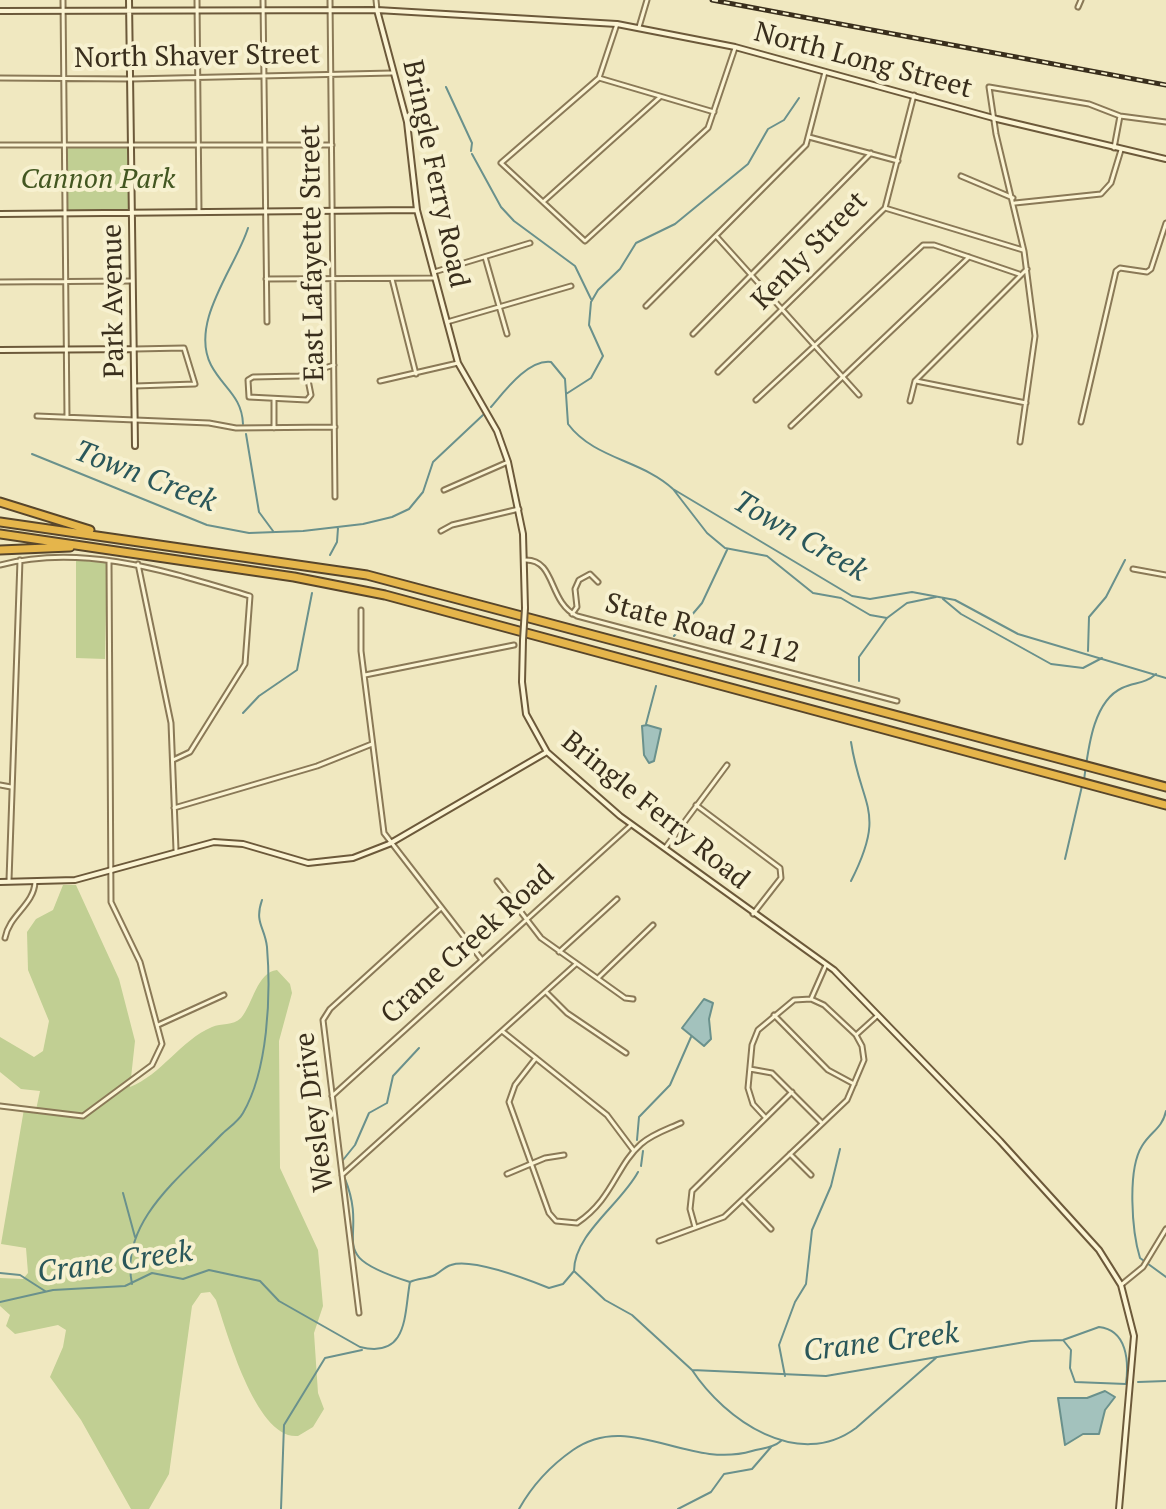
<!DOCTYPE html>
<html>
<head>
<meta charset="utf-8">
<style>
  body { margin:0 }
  canvas { display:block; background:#f0e8c0 }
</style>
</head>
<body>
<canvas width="1166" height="1509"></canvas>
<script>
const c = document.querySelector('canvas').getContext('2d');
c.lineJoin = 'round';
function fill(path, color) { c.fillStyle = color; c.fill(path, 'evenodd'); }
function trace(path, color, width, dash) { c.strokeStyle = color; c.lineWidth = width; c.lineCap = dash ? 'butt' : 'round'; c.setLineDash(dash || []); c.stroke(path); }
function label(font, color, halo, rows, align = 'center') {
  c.font = font + ' "PT Serif",serif'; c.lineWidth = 8; c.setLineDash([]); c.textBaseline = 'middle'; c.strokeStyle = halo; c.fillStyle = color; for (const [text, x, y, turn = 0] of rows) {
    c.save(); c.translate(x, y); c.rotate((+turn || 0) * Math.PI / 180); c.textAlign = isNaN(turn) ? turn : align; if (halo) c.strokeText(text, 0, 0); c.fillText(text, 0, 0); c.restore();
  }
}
fill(new Path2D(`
  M65 146 131 147 132 213 66 214Z
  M76 560 107 563 105 659 76 658Z
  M63 885H76L119 979 135 1041 130 1087C161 1075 181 1040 212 1027 221 1023 233 1026 241 1018 253 1004 257 972 277 970L290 984 292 993 279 1041 280 1168 318 1250 323 1306 314 1333 318 1393 324 1409 313 1427 298 1436C256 1440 227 1332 216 1300L210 1292 201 1293 192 1306 169 1474 149 1509H131L81 1420 50 1377 63 1347 66 1330 58 1325 15 1334 6 1326 10 1315 0 1306V1278L23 1279 28 1273 26 1248 1 1244 24 1109 36 1110 40 1091 21 1089 0 1072V1037L34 1057 43 1051 49 1021 28 970 27 932 36 919 53 910Z`), '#c1cf93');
const water = new Path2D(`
  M647 725 661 729 654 761 649 763 644 755 642 726Z
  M704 999 713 1003 709 1019 711 1039 704 1046 682 1028Z
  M1105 1391 1115 1397 1105 1410 1099 1434H1083L1065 1445 1058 1398H1087Z`);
fill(water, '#a3c2bd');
trace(water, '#6a918c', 2);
trace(new Path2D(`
  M446 87 472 143 471 151
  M472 154 501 207 514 221 575 266 591 299
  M566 394 591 378 603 356 589 325 591 302 598 290 620 269 636 243 675 224 748 164 768 129 784 120 799 98
  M491 407C504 392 528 359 551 362L565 379 568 424C594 459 642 460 673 489L852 596 870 599 912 592 955 600 1018 634 1166 678
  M243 424C242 396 223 388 211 365 189 322 236 267 248 228
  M246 434 259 512 273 531
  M32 454 207 525 249 533 303 531 363 524 392 517 409 509 423 492 433 462 483 415
  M673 489 707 533 725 548 767 556 813 593 841 598 870 615 887 618
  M330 555 337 542 338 528
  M943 599 961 614 1051 664 1083 668 1102 658
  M674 636 702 603 727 550
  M1088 651 1089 617 1106 597 1125 560
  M859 681V657L887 618 907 603 936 597
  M243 713 259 696 297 670 312 593
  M646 724 656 686
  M1084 780C1088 752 1092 702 1122 688 1135 682 1145 684 1156 674
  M1065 859 1082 786
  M851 881C887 810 861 808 851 742
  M1166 1111C1162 1129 1151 1131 1142 1146 1127 1170 1132 1232 1140 1258L1166 1277
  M637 1140 639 1117 670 1085 691 1037
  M343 1160 355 1145 369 1113 387 1103 393 1076 419 1048
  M641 1166 643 1151
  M345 1179C371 1243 319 1253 410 1282
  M123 1193 135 1237
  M574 1271C574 1234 621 1204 638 1172
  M0 1273 20 1275 45 1291
  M132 1284C119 1221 183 1175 221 1135 228 1128 238 1122 243 1113 268 1070 271 996 267 947 265 927 254 923 262 900
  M0 1302 53 1290 125 1286 152 1273 183 1279 209 1270 260 1281 279 1301 360 1347C409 1359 404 1313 410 1282 418 1278 427 1279 435 1275 441 1272 444 1267 451 1265 472 1258 529 1280 549 1288L563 1284 574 1271 605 1300 632 1315 692 1370 826 1376 1031 1341 1063 1340 1099 1327C1127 1330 1129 1361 1126 1384L1075 1382 1070 1368 1071 1350 1063 1340
  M692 1370C725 1420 798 1471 856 1428L937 1357
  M785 1376 779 1345 795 1302 806 1284 812 1230 831 1186 840 1149
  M1138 1382 1166 1381
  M281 1509 284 1425 325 1358 362 1350
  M519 1509C533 1484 550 1466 573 1450 630 1410 687 1470 752 1451 763 1448 773 1448 781 1441
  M678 1509 711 1492 724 1474 752 1469 771 1447`), '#6a918c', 2);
const street = new Path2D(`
  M63 0 67 417
  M197 0 199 212
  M263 0 267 322
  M330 0 335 497
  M376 0 377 10
  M1078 7 1081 0
  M617 24 599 78 501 163 585 241 708 128 735 48
  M639 27 647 0
  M0 78 131 79 392 73
  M599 78 714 112
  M809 137 898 161
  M0 145H332
  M1114 148 1120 116
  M961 176 1013 198
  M543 202 660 97
  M1015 203 1101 194 1111 183 1121 150
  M885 208 1023 250
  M717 237 859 395
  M485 257 507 334
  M434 272 530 243
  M266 279 435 278
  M392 279 416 374
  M0 282 132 281
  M646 306 806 145 825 72
  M447 322 571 286
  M693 334 871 153
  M135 349 184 348 195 384 135 386
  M718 372 885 208 914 95
  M307 375 311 395 307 400 249 397 248 380 253 377 299 376 334 365
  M380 381 458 363
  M916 381 1026 403
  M274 400V428
  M756 400 923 245H934L1019 274
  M910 401 915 381 1027 269
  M37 416 209 423 236 428 335 427
  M1081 422 1116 271 1120 268 1147 272 1151 269 1166 223
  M791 426 969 257
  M1020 442 1035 336 1024 251 996 134 989 87 1089 104 1120 116 1166 122
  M444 490 508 462
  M441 531 452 525 519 509
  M526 560C556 560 548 602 577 616L897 701
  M138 564 171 723 176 850
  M0 565C84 543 169 572 250 596L245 664 190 752 173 760
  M1133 569 1166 575
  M361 610V651L384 833 482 960
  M572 614 577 607 575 589 579 580 590 574 598 582
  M365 675 514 645
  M0 785 11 787
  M696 805 780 868 781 878 753 914
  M174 808 317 766 372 744
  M665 848 727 765
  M9 880 20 560
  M497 881 541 938 625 998 633 999
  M5 938C9 915 34 905 35 882
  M559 952 617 899
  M598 978 653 925
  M546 992 567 1013 626 1053
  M811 999 826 965
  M774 1015 828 1070 854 1084
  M158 1025 224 995
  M502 1031 607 1115 634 1151
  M856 1035 877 1016
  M536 1058 515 1085 509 1102 549 1213 556 1221 577 1223C613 1199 616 1166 641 1144 652 1134 668 1129 681 1123
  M750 1069 772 1073 821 1122
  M332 1096 631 825
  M0 1106 83 1116 152 1065 162 1044 140 962 111 902 109 561
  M790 1154 811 1175
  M507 1174 545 1158 564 1155
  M342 1175 576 964
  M743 1200 771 1229
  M695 1227 690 1209 692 1191 792 1092
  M659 1241 724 1217 847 1100 864 1060 862 1046 856 1035 824 1005 811 999 794 1000 758 1030 752 1045 748 1088 753 1104 765 1117
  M1121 1285 1143 1267 1166 1229
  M359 1313 323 1020 330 1009 440 909`);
const secondary = new Path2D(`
  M129 0 135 446
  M377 10 407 122 417 210 447 322 458 363 497 431 508 462 523 534 525 608
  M0 11 377 10 617 24 735 47 997 119 1166 159
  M0 214 417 210
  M0 350 134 349
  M523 640 522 682 526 714 547 752 620 816 834 970 1000 1141 1099 1250 1121 1285 1134 1336 1119 1509
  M0 882 75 880 214 842 243 844 308 863 353 858 389 844 547 752`);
const highway = new Path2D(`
  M0 502 90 530
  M0 522 367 575 1166 787
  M0 534 294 577 385 595 1166 805
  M0 550 70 547`);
trace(street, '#8a7957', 7);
trace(secondary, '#6c593a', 8);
trace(highway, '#58462b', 11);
trace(street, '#fbf4d3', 3);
trace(secondary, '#fbf4d3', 4);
trace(highway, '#e5b54b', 7);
const rail = new Path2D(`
  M712 0 1166 85`);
trace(rail, '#392e1c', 5);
trace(rail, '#f7f1d0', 2, [6]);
const secondaryBridge = new Path2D(`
  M523 640 525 608`);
trace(secondaryBridge, '#6c593a', 8, []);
trace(secondaryBridge, '#fbf4d3', 4);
label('28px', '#392e1c', '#f7f1d0', [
  ["North Shaver Street",197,57,-1],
  ["North Long Street",863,61,15],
  ["Bringle Ferry Road",435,174,78],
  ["Kenly Street",810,251,-46],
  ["East Lafayette Street",313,253,-91],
  ["Park Avenue",114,301,-91],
  ["State Road 2112",702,629,15],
  ["Bringle Ferry Road",655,811,39],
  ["Crane Creek Road",468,945,-42],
  ["Wesley Drive",315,1112,-97]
]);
label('italic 28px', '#435721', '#f7f1d0', [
  ["Cannon Park",98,180]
]);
label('italic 30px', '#2a575a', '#f7f1d0', [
  ["Town Creek",145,477,21],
  ["Town Creek",800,537,30],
  ["Crane Creek",115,1263,-8],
  ["Crane Creek",881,1343,-7]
]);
</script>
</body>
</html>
